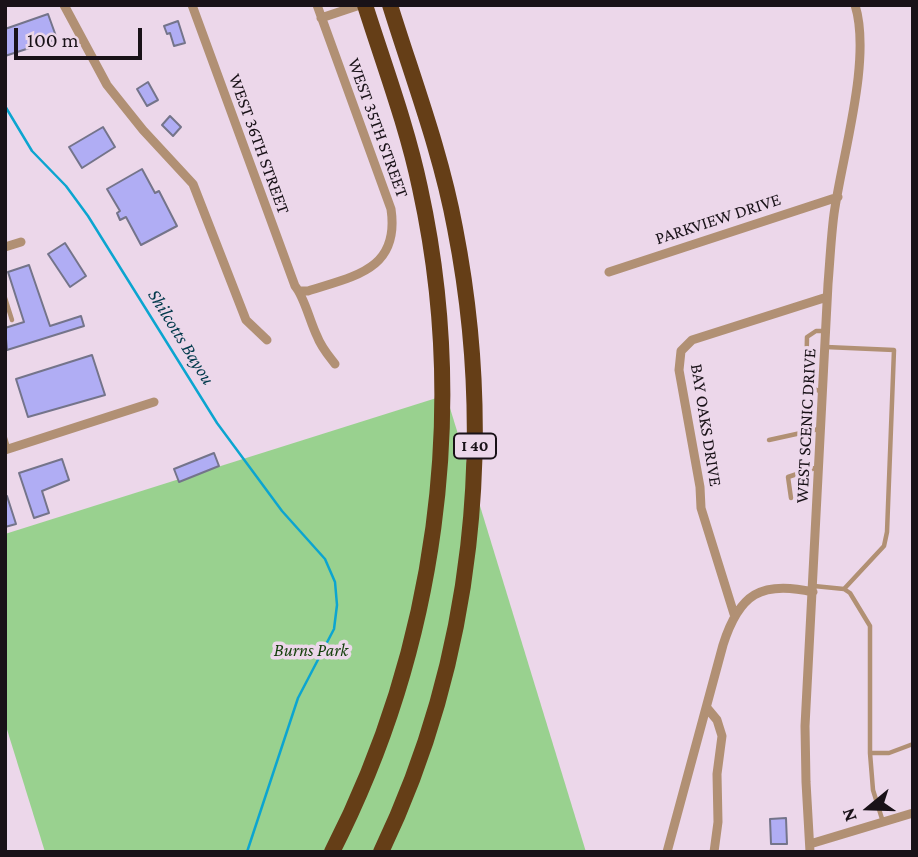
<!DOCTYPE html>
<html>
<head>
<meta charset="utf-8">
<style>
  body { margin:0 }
  #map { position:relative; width:918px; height:857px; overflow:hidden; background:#ecd7ea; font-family:"Crimson Pro",serif }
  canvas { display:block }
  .frame { position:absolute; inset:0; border:7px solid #191218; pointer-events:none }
  .north { position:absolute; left:834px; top:773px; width:70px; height:70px; -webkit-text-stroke:5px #ecd7ea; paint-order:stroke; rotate:251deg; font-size:19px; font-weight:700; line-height:28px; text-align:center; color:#191218 }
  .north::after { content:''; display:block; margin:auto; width:24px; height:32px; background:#191218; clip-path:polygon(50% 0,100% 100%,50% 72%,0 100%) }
  .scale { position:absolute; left:14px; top:28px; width:128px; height:32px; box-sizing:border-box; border:4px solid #191218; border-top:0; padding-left:9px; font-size:21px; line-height:24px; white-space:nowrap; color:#191218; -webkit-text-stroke:5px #ecd7ea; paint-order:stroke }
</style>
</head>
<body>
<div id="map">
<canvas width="918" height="857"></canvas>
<div class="frame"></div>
<div class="north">N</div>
<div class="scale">100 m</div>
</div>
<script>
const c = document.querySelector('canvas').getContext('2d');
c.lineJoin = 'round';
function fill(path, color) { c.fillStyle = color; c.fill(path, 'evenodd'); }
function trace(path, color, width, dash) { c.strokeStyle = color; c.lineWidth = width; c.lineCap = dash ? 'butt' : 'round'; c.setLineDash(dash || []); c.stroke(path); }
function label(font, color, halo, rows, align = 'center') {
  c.font = font + ' "Crimson Pro",serif'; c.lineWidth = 7; c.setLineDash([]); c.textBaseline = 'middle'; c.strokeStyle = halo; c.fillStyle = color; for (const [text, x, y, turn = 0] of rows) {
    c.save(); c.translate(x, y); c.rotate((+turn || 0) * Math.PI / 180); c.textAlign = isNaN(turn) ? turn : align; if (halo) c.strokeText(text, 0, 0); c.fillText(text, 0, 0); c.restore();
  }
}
fill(new Path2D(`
  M446 395 586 852H45L5 723V534Z`), '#99d18f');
trace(new Path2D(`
  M5 106 32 151 66 186 88 216 217 423 282 511 325 559 335 582 337 605 334 629 298 698 247 852`), '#0ca5d0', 2.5);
const building = new Path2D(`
  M48 14 57 39 5 56V29Z
  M178 21 185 43 174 46 170 33 167 34 164 26Z
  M148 82 158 100 147 106 137 89Z
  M170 116 181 127 173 136 162 125Z
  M103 127 115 147 82 168 69 147Z
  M142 169 155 193 159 191 177 226 141 245 126 217 120 220 117 213 120 211 107 189Z
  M65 243 86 276 70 287 48 254Z
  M29 265 50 326 81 316 84 326 7 350 5 328 24 322 8 272Z
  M92 355 105 395 28 417 16 379Z
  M214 453 219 466 179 482 174 469Z
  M62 459 69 480 42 491 49 513 34 518 19 473Z
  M7 496 16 524 5 527V497Z
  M786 818 787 844H771L770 819Z`);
fill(building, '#b0adf4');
trace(building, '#74748a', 2);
trace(new Path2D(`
  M5 298 12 320
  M826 347 894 350 887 532 884 546 844 589
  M822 392 809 387 806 382 807 337 816 331H826
  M5 438 8 448
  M769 440 819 429
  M791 498 788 477 818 467
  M814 586 844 589 850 593 870 626V753L873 790 883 822
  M870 753H889L913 744`), '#b19074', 4.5);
trace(new Path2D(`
  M64 5 107 85 143 130 193 184 246 320 267 340
  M192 5 295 286C304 296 310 322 317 336 321 347 328 355 335 364
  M321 18 360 5
  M5 247 21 242
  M609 272 838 197
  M300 291H308C354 276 400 270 391 209L317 5
  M5 450 154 402
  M734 614 701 508 700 487 679 370 681 351 692 340 827 297
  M707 708 717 720 722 736 717 774 718 822 714 852
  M810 844 913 813
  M667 852 723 645C739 594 761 580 813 592
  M810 852 806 782 805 726 828 284C830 260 831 237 834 214 842 156 872 59 855 5`), '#b19074', 9);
trace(new Path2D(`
  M332 852C436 648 469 412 420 188 407 126 384 65 365 5
  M381 852C474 658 496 438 455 228 441 152 413 79 390 5`), '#653e17', 16);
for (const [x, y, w] of [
  [475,446,42]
]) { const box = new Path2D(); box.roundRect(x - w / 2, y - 12.5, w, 25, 5); c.fillStyle = '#ecd7ea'; c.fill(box); trace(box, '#191218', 2); }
label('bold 16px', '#191218', null, [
  ["I 40",475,446]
]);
label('18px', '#191218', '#ecd7ea', [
  ["WEST 35TH STREET",378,128,70],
  ["WEST 36TH STREET",259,144,70],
  ["PARKVIEW DRIVE",718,219,-18],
  ["BAY OAKS DRIVE",706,425,81],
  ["WEST SCENIC DRIVE",806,426,-87]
]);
label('italic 18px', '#133f0a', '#ecd7ea', [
  ["Burns Park",311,650]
]);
label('italic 19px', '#00394b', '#ecd7ea', [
  ["Shilcotts Bayou",181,337,58]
]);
</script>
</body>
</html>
